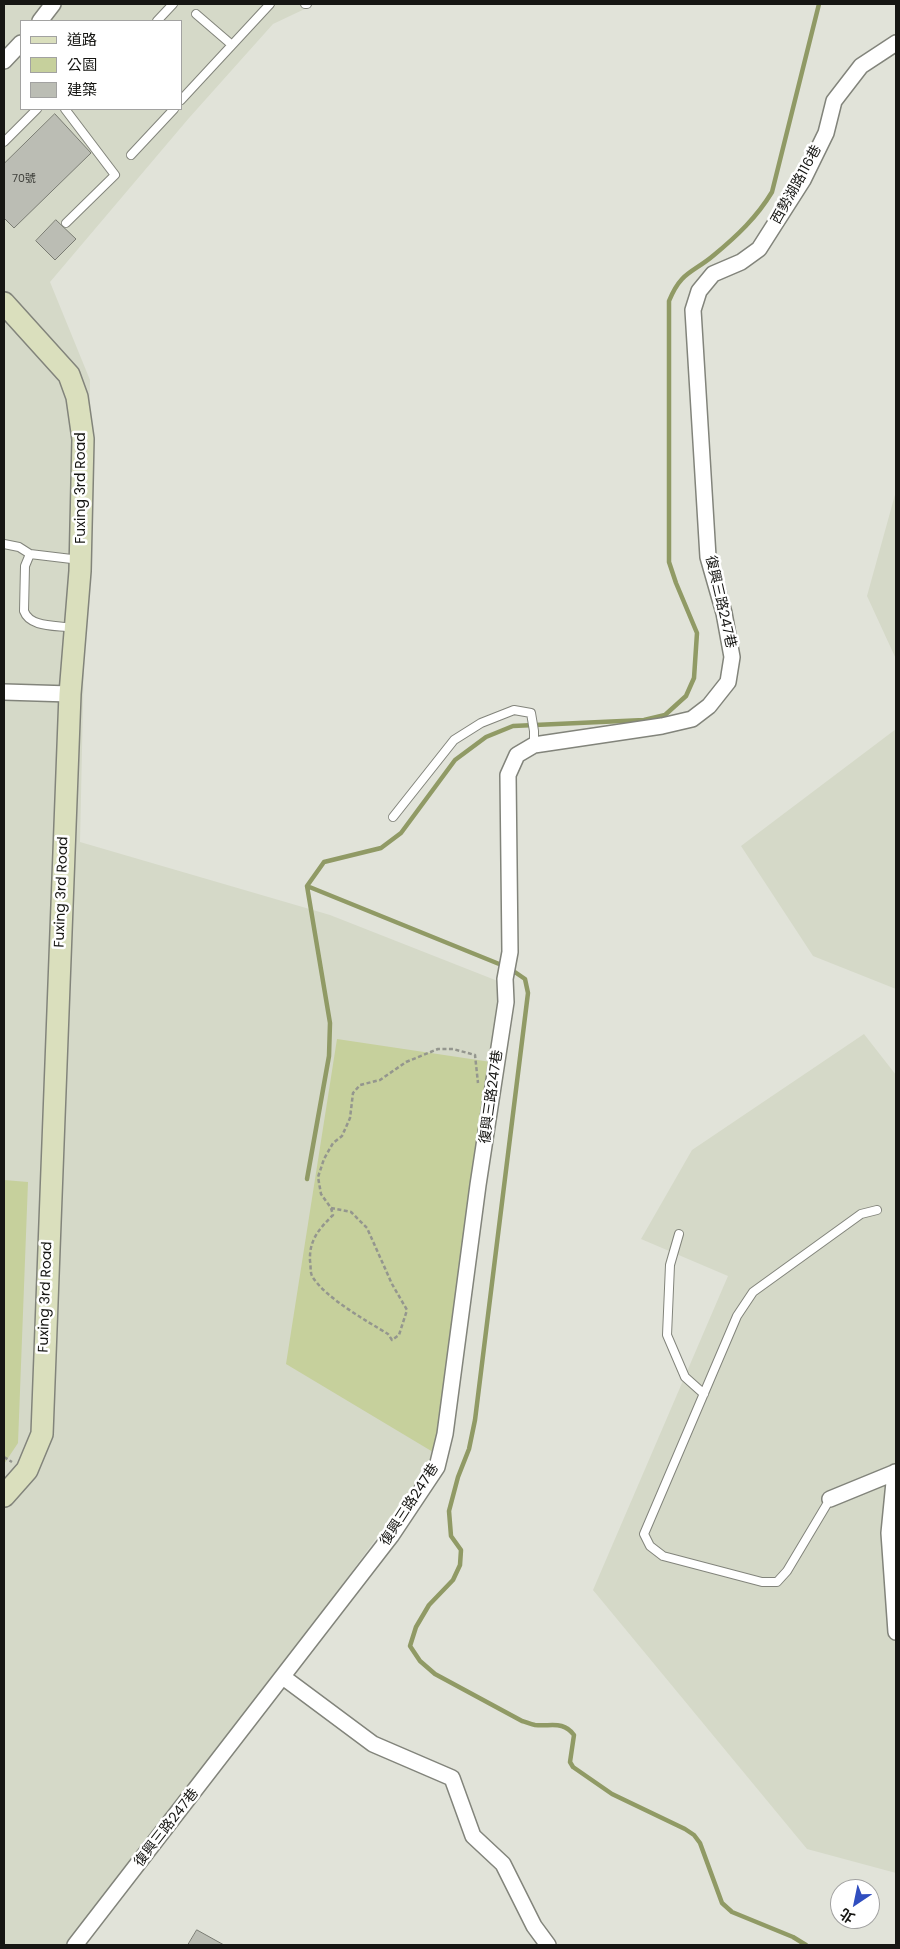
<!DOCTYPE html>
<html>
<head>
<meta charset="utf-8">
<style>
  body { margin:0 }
  #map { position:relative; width:900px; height:1949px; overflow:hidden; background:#e1e3d9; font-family:Poppins,"Noto Sans TC",sans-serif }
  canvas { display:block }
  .frame { position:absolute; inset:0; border:5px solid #161613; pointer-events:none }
  .legend { position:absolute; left:20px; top:20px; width:162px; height:90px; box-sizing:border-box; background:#fff; border:1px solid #a2a2a1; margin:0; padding:6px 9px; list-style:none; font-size:15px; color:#161613 }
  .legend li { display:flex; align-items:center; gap:10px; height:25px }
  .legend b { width:25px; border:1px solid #a2a2a1 }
  .north { position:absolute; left:830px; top:1879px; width:50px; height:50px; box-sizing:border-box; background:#fff; border:1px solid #a2a2a1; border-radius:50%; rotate:214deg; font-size:14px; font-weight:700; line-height:20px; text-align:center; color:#161613 }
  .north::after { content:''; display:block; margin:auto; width:18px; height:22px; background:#304ebf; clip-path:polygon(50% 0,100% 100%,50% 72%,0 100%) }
</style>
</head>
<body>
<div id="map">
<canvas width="900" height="1949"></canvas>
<div class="frame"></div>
<ul class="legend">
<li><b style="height:6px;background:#dadfbd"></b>道路</li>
<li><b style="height:14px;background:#c6d09c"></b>公園</li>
<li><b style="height:14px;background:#bbbdb4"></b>建築</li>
</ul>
<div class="north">北</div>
</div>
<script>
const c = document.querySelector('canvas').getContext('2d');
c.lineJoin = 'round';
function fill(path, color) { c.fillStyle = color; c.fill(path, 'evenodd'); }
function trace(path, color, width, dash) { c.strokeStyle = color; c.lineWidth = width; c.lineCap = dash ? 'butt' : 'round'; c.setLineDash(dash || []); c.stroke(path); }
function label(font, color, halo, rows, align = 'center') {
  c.font = font + ' Poppins,"Noto Sans TC",sans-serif'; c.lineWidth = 5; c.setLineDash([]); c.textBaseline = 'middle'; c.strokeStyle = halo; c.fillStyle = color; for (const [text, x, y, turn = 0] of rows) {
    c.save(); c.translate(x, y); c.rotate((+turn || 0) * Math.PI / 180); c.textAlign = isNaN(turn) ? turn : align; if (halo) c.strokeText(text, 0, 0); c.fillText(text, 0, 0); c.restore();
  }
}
fill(new Path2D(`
  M4 4H313L311 6 273 24 189 118 50 282 90 380 80 842 330 915 513 987 446 1442 81 1945H4ZM21 21H181V109H21Z
  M896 491V659L867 596Z
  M896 729V989L813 956 741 846Z
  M864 1034 896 1075V1873L807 1849 593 1590 728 1276 641 1239 692 1150Z`), '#d5d9c8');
fill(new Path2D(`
  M337 1039 491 1062 443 1425 433 1452 286 1364Z
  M4 1180 28 1182 18 1443 4 1464Z`), '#c6d09c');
trace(new Path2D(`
  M307 886 509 968 525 979 528 993 475 1420 469 1449 458 1477 449 1511 451 1536 461 1550 460 1565 453 1580 429 1605 416 1627 410 1646 420 1661 435 1674 522 1721C526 1722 530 1724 535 1725 550 1727 563 1720 574 1735L570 1762 573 1767 612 1794 685 1829 694 1835 700 1843 722 1903 732 1912 793 1937 806 1945
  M307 1179 329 1056 330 1023 307 886 324 862 381 848 401 833 455 760 486 737 513 726 644 720 665 715 686 696 694 678 697 633 676 583 669 562V301C681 271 693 273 714 255 737 236 757 217 772 192L819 4`), '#909a65', 4.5);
const building = new Path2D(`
  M55 114 91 153 14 228 4 218V164Z
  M56 220 76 239 55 260 36 241Z
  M197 1930 224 1945H188Z`);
fill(building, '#bbbdb4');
trace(building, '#7a7c73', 1);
const lane = new Path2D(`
  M305 4H307
  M196 14 232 45
  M157 21 173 4
  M181 100 270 4
  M65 109 115 175 66 223
  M4 142 37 109
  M131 155 174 109
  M4 544 19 547 30 554
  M73 628C57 625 30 628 24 611L25 566 30 554 80 560
  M393 817 454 740 481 723 514 710 531 713 534 731V745
  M679 1234 670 1265 667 1335 685 1377 704 1394
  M830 1499 787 1571 777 1582H762L663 1556 650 1546 644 1534 737 1316 753 1292 861 1214 877 1210`);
const street = new Path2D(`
  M40 21 53 4
  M4 61 21 43
  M4 692 70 694
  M895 1472 889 1533 896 1632
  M830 1499 896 1472
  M283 1677 373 1744 452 1778 473 1836 503 1864 534 1926 548 1945
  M75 1945 391 1536 437 1467 445 1434 478 1185 506 1002 505 979 510 952 508 775 517 755 534 745 662 726 692 719 709 706 728 682 732 657 724 613 708 557 693 310 699 291 713 274 741 262 759 249 803 180 826 133 834 101 861 66 896 43`);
const secondary = new Path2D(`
  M4 303 69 375 77 397 83 439 80 571 70 694 42 1434 27 1470 4 1496`);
trace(lane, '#82847b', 10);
trace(street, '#82847b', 18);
trace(secondary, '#82847b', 24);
trace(new Path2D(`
  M331 1208 351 1212 367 1228 392 1284 407 1310 399 1335 392 1340 388 1334C367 1321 325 1298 312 1276 310 1272 311 1266 310 1261 309 1240 319 1229 333 1215L331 1208 321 1194 318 1177 324 1159 333 1143 342 1136 350 1118 353 1093 360 1085 380 1080 406 1062 438 1049H453L475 1055 478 1083
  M4 1457 12 1462`), '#94968e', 2.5, [4, 2.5]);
trace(lane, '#fff', 8);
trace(street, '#fff', 15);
trace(secondary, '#dadfbd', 21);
label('11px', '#3f403b', null, [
  ["70號",24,179]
]);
label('14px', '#161613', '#fff', [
  ["西勢湖路116巷",797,185,-61],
  ["Fuxing 3rd Road",81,488,-90],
  ["復興三路247巷",720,602,77],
  ["Fuxing 3rd Road",62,892,-88],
  ["復興三路247巷",492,1097,-82],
  ["Fuxing 3rd Road",46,1297,-88],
  ["復興三路247巷",410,1505,-57],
  ["復興三路247巷",167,1828,-52]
]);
</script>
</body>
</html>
